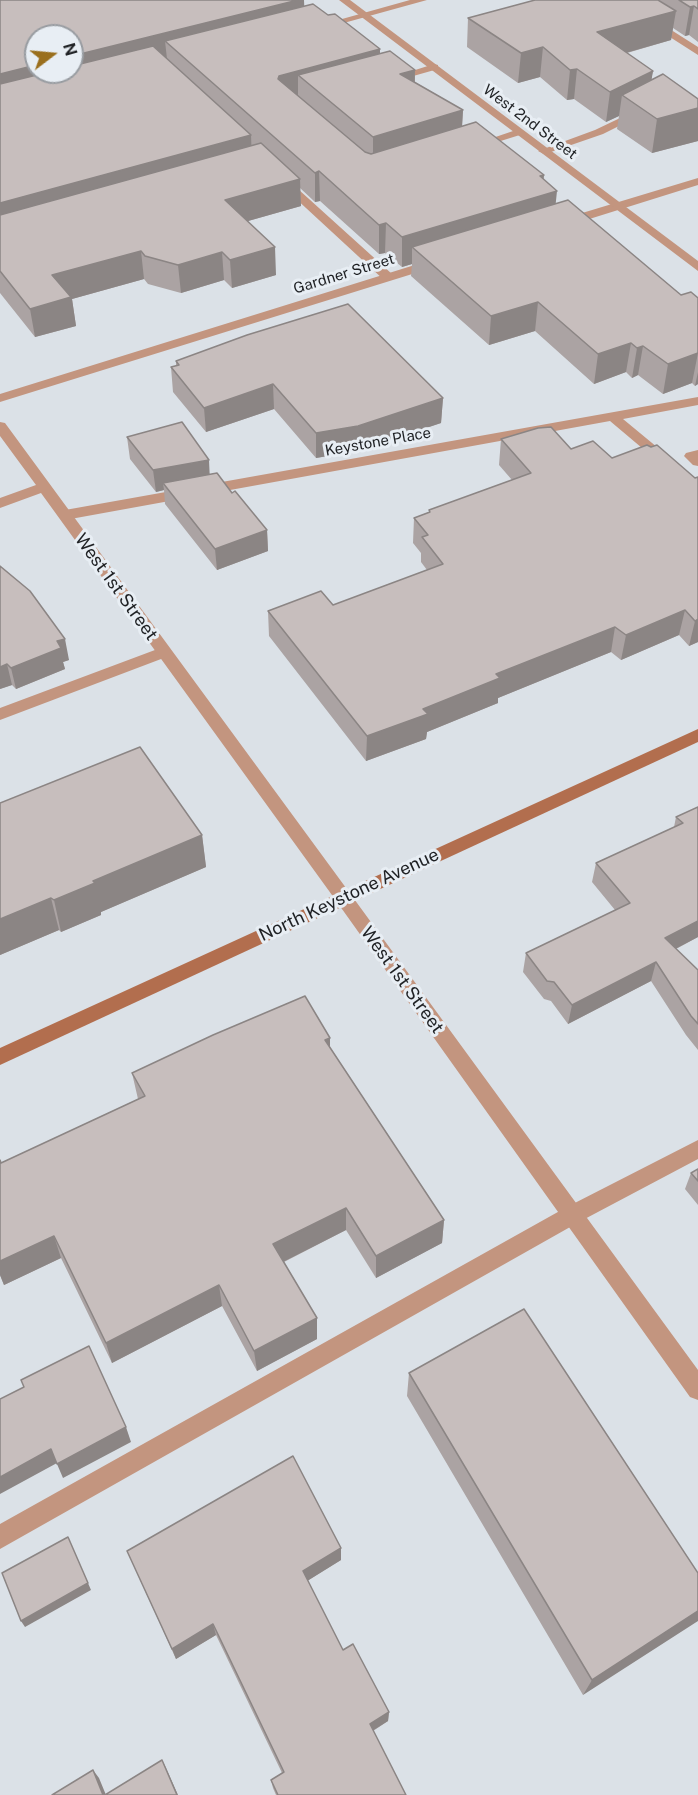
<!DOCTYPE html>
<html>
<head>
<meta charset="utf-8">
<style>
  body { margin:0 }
  #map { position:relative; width:698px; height:1795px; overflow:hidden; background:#dbe1e7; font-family:"Public Sans",sans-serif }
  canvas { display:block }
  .north { position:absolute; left:24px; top:24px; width:60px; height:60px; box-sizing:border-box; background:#e8eef4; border:2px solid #989ca1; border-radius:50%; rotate:74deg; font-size:16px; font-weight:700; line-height:24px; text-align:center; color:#1f2124 }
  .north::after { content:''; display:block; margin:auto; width:21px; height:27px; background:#9a6f1d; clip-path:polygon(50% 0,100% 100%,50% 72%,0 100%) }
</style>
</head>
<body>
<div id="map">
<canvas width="698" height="1795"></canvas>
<div class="north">N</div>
</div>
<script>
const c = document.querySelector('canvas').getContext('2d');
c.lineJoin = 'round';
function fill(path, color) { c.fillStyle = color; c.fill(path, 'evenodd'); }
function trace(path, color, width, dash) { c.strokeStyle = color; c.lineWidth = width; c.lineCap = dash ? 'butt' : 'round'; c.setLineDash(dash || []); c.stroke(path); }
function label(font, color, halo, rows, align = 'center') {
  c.font = font + ' "Public Sans",sans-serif'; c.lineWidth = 6; c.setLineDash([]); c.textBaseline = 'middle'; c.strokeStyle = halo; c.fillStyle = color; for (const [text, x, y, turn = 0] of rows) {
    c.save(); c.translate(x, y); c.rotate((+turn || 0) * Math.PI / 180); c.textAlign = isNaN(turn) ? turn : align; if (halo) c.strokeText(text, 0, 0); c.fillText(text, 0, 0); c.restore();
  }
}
fill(new Path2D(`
  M612 0H624L698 47V55Z
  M434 64 438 65V69L392 82 387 79Z
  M639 109 644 112 643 114 603 134 548 153 544 154 538 151 595 130Z
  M519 129 525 132 523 134 475 149 469 146Z
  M284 179 288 180 392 274 394 277 392 280H384L280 184 278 182Z
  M698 397V405L623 419 698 481V492L693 491 610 421 65 520 58 515 65 510Z
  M698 450V466L693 465 684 456 686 453Z
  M163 647 169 648 171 652 169 656 0 720V708Z
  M698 1140V1159L579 1222 0 1549V1524L565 1208Z`), '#c3957f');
fill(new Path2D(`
  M410 0H427L322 29 317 26Z
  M698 178V185L567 226 563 227 557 223 559 220Z
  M434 259 438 260V266L0 402V394Z
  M0 422 5 423 349 892 352 897 349 902 343 904 337 902 41 493 0 508V498L36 485 0 436Z`), '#c3957f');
fill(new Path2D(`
  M339 0H350L698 261V271Z
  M343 890 349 892 698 1370V1400L690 1397 337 902 334 897 337 892Z`), '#c3957f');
fill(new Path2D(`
  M698 729V742L0 1065V1048Z`), '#b26e4e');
fill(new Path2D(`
  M0 0H304V6L328 15 380 53 415 70V82L463 110 462 126 544 175 543 179 556 204 681 295 698 298V384L695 386 692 383 663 394 638 375 632 378 626 372 594 384 535 331 489 345 411 276 412 264 402 267 385 253 379 254 320 201 315 202 300 188 301 206 248 221 276 275 232 288 224 280 181 293 148 284 144 279 72 299 76 326 35 337 0 293Z
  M535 0H698V42L689 35 685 36 673 28 671 40 627 53 653 71 651 80 698 99V141L652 153 617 129 619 116 606 122 574 99 567 100 540 77 518 83 467 47 468 18Z
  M176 361 443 398 441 423 357 451 316 458 274 409 206 432 173 392 171 367 176 366Z
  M127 437 210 474 232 493 267 530 268 551 217 570 165 504 164 490 156 492 130 459Z
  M501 439 571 449 695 478 698 642 689 646 679 635 621 660 611 652 498 698V703L427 732 426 739 366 761 269 636 268 611 333 605 427 570 421 562V553L413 543 414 518 429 512V510L512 480 499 465Z
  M0 566 69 660 63 662 65 669 16 689 12 685 0 689Z
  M0 803 202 835 206 867 101 912V915L61 932 59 930 0 955Z
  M698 807V937L676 949 698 970V1050L686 1035 651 981 568 1024 551 1001 544 999 523 972 526 953 615 910 592 882 596 863 674 827 676 817Z
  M330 1038V1047L444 1220 442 1243 376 1278 346 1230 284 1262 317 1318V1339L257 1371 222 1306 112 1363 61 1258 4 1285 0 1275 1 1163 138 1099 132 1073Z
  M698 1169V1205L685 1189 691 1173Z
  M409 1373 698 1573 583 1695 407 1396Z
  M341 1548V1560L307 1581 343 1650 389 1712 388 1721 373 1731 406 1795H276L273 1788 271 1780 282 1773 216 1635 176 1659 127 1551Z`), '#aba3a3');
fill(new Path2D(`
  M298 0H304L305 24 165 41 167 59 0 102V74L36 65V72H72V56Z
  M694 6 689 35 685 36 690 7Z
  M676 11 671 40 594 62 597 32Z
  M543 47 540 77 518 83 521 53Z
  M380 49V77L298 75V100L278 79 279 76Z
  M577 69 574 99 567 100 570 70Z
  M415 70 414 104 400 74Z
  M653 71 648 101 622 95 619 116 606 122 610 92Z
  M698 108V141L652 153 657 119Z
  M463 110 461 144 373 171V137Z
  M251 135 252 162 0 232V203Z
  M319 171 320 201 315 202V173Z
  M544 175 542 195 557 191 554 220 412 247V264L402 267V237Z
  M300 179 301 206 227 227 225 200Z
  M386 223 385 253 379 254V225Z
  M275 247 276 275 232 288 230 260Z
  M141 251 144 279 72 299 76 326 35 337 30 309 52 275Z
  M222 252 224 280 181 293 178 265Z
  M538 302 535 331 489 345 491 316Z
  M631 343 626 372 594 384 598 354Z
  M643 346 638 375 632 378 637 348Z
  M698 353 692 383 663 394 668 364Z
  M698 372V384L695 386Z
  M273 384 274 409 206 432 204 408Z
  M443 398 441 423 357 451 316 458V433Z
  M209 460 210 482 163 483 164 490 156 492 153 470Z
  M267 530 268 551 217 570 215 549Z
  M685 610 679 635 621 660 626 635Z
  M698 619V642L689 646 695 621Z
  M615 627 611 652 498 698V703L427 732 426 739 366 761 367 736 496 674Z
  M65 639 69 660 63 662 65 669 16 689 11 668 57 641Z
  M7 664 12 685 0 689V667Z
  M202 835 206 867 101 912V915L61 932 54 900 93 881Z
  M51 898 59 930 0 955V919Z
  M698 921V937L660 957 665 938Z
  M656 962 651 981 568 1024 572 1005Z
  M330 1038V1062L325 1040Z
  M346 1208V1230L275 1266 273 1244Z
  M444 1220 442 1243 376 1278V1256Z
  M54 1236 61 1258 4 1285 0 1275V1261Z
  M219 1285 222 1306 112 1363 106 1343Z
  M317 1318V1339L257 1371 254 1351Z
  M126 1427 131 1442 63 1478 57 1464Z
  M51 1449 57 1463 0 1494V1477Z
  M71 1544 91 1590 25 1627 21 1621Z
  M341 1548V1560L304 1583 303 1571Z
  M698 1611V1621L583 1695 592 1680Z
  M213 1624 216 1635 176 1659 172 1649Z
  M389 1712 388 1721 369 1733 370 1724Z
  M162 1760 166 1768 178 1795H177Z
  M93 1770 99 1778 106 1795H103Z`), '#8b8584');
const building = new Path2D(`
  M0 0H298L72 56V36H36V65L0 74Z
  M535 0H658L676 11 597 32 653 71 610 92 577 69 570 70 543 47 521 53 468 18Z
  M679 0H698V9L694 6 690 7Z
  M313 4 328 15 335 14 380 49 279 76 278 79 365 152 371 154 476 122 544 175 540 176 557 191 402 237 386 223 379 225 319 171 315 173 165 41Z
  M153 46 251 135 0 203V84L49 72H72V66Z
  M390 51 415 70 400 74 463 110 373 137 298 75Z
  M663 74 698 99V108L657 119 622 95Z
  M261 143 300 179 225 200 275 247 230 260 222 252 178 265 145 256 141 251 52 275 71 297 30 309 0 271V215Z
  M568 200 681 295 691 292 698 298V353L668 364 643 346 637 348 631 343 598 354 538 302 491 316 412 247Z
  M348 304 443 398 358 426 316 433 273 384 204 408 171 367 179 365 176 361 247 335Z
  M182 422 209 460 153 470 127 437Z
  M551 427 571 449 593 441 612 458 647 445 651 447 657 445 695 478 698 477V619L695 621 685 610 626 635 615 627 496 674 500 678 423 709 428 714 367 736 268 611 321 591 333 605 443 564 422 537 428 535 414 518 430 512 429 510 531 473 501 439 538 428Z
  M217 473 232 493 235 491 267 530 215 549 163 483Z
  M0 566 30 591 65 639 57 641 61 648 11 668 7 664 0 667Z
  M140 747 202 835 93 881 95 883 54 900 51 898 0 919V803Z
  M698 807V921L665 938 698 970V1024L691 1016 656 962 572 1005 554 982 547 981 526 953 630 903 596 863 683 823 676 817Z
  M305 996 330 1038 325 1040 444 1220 376 1256 346 1208 273 1244 317 1318 254 1351 219 1285 106 1343 54 1236 0 1261V1160L1 1163 145 1096 132 1073 213 1035Z
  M698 1169V1181L691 1173Z
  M524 1309 698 1573V1611L592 1680 409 1373Z
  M89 1346 126 1427 57 1464 51 1449 0 1477V1399L24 1387 21 1380Z
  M293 1456 341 1548 303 1571 343 1650 353 1644 389 1712 370 1724 406 1795H278L271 1780 284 1772 213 1624 172 1649 127 1551Z
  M68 1537 88 1583 21 1621 2 1573Z
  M162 1760 177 1795H105Z
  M93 1770 103 1795H52Z`);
fill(building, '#c7bebd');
trace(building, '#8b8584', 1.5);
label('15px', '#1f2124', '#e8eef4', [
  ["West 2nd Street",530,122,37],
  ["Gardner Street",344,274,-17],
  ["Keystone Place",378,442,-10]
]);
label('18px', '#1f2124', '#e8eef4', [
  ["West 1st Street",116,587,54],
  ["North Keystone Avenue",349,895,-25],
  ["West 1st Street",402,980,54]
]);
</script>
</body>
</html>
